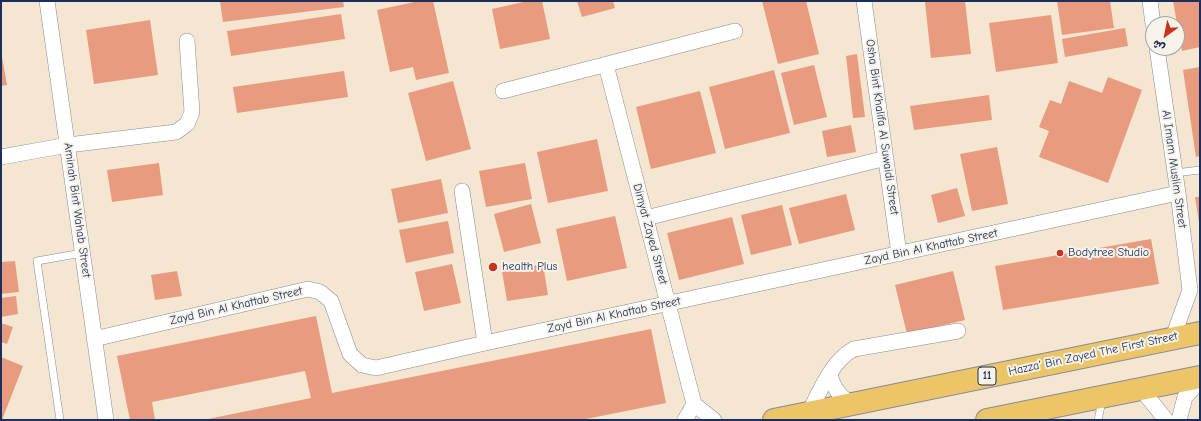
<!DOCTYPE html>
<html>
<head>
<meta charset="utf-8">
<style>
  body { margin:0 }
  #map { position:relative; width:1201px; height:421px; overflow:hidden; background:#f4e6d0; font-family:"Comic Neue","Playpen Sans Arabic",sans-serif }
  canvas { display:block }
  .frame { position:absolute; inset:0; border:2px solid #1b2f5e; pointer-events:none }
  .north { position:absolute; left:1145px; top:16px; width:40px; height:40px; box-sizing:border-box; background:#f7f3e8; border:1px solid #9fa5b1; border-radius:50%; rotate:213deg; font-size:11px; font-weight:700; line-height:16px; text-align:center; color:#1b2f5e }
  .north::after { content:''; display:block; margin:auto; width:14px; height:18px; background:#c8321e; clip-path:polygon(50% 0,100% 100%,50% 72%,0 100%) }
</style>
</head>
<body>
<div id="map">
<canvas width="1201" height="421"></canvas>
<div class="frame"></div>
<div class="north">ش</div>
</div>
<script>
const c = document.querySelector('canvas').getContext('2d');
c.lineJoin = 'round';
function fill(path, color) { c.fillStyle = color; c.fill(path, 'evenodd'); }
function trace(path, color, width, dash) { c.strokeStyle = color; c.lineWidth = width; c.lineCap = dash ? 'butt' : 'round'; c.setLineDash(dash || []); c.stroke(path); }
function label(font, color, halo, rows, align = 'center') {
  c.font = font + ' "Comic Neue",sans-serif'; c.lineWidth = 4; c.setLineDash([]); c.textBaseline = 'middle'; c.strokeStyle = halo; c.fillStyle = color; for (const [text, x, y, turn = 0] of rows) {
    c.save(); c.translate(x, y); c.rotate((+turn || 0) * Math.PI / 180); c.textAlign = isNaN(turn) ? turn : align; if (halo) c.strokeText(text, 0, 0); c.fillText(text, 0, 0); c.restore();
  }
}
fill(new Path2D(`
  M220 1H343L344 7 223 22Z
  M419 1H433L449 73 416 80 413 67 390 72 377 10Z
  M528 1H542L550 39 500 49 492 9Z
  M577 1H613L615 8 582 17Z
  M762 1H806L819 54 778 64Z
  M965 1 971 54 931 58 925 2Z
  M1057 1H1110L1114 28 1062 35Z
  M1173 1H1200V47L1182 51Z
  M341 14 345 39 231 56 227 31Z
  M1051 15 1058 63 996 72 989 23Z
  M150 20 158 75 94 84 86 30Z
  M1125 28 1128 46 1065 57 1062 39Z
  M1 51 7 85 1 86Z
  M857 54 865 117 853 118 846 56Z
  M814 65 827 117 794 125 781 73Z
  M1200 67V156L1196 157 1183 70Z
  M774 70 790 133 725 149 709 87Z
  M344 71 348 97 237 113 233 87Z
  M1108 77 1142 90 1108 183 1039 157 1049 131 1039 127 1050 100 1061 104 1069 81 1102 93Z
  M453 81 471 149 426 161 408 93Z
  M700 91 716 153 651 169 636 107Z
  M989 95 992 120 914 130 910 106Z
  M851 125 856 152 827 157 822 131Z
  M597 139 608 191 548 203 537 152Z
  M997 147 1008 204 972 211 960 154Z
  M159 163 163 195 112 202 107 170Z
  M525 163 532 199 486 207 479 171Z
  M441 179 448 213 398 223 391 189Z
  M957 188 965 216 938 223 931 195Z
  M846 194 855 230 799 244 789 208Z
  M1195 197H1200V222H1199Z
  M531 204 541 243 504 252 494 214Z
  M782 205 792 245 751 255 741 215Z
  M615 216 627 268 567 281 556 229Z
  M732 217 744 264 679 280 667 233Z
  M448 221 454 253 406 263 399 230Z
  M1151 239 1159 284 1003 310 995 266Z
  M15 261 19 292 1 294V262Z
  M452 264 461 303 424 311 415 272Z
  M543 264 548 295 507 301 502 271Z
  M177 271 182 296 155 300 151 275Z
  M953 271 965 320 907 334 895 285Z
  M16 296 18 314 1 317V298Z
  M316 316 332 393 651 329 666 403 581 420H203L311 398 305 371 152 402 155 420H130L117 356Z
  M1 323 13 327 7 344 1 342Z
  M1 357 23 366 2 420H1Z`), '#e89b7f');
const service = new Path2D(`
  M1175 173 1200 170
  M60 420 37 261 82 253
  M1098 420 1102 401`);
const minor = new Path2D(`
  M47 1 106 420
  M864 1 899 254
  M1150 1 1153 24
  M1157 48 1178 193 1190 290 1173 337
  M606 65 694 404 714 420
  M503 91 735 31
  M1 157 68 145 176 132 187 124 192 112 187 41
  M462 191 485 343
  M646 218 886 158
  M94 339 308 289 320 292 331 301 350 354 362 365 376 368 485 343 1178 193
  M830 375C834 389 840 397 852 404
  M1142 390 1166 420
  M809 413C819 392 833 359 854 349L958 331
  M685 420 694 404
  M1179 420 1185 397 1200 381`);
const primary = new Path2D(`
  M774 420 1200 333
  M987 420 1200 377`);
trace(service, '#888a97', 8);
trace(minor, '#888a97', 16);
trace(primary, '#888a97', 24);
trace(service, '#fff', 7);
trace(minor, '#fff', 15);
trace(primary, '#edc569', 22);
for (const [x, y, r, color] of [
  [1060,253,4,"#c8321e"],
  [493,267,5,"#c8321e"]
]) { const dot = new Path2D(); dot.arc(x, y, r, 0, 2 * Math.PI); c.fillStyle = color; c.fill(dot); trace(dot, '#f7f3e8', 1.5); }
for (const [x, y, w] of [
  [987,376,18]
]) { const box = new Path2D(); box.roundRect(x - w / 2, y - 9, w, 18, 3); c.fillStyle = '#f7f3e8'; c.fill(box); trace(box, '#1b2f5e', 1); }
label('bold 11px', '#1b2f5e', null, [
  ["11",987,376]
]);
label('12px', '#1b2f5e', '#f7f3e8', [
  ["Osha Bint Khalifa Al Suwaidi Street",882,127,82],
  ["Al Imam Muslim Street",1174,169,82],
  ["Aminah Bint Wahab Street",77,210,82],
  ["Dimyat Zayed Street",650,234,75],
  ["Zayd Bin Al Khattab Street",931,247,-12],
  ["Zayd Bin Al Khattab Street",236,306,-13],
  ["Zayd Bin Al Khattab Street",614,315,-12],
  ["Hazza' Bin Zayed The First Street",1093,354,-12]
]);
label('12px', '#1b2f5e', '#f7f3e8', [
  ["Bodytree Studio",1068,253],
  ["health Plus",502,267]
], 'left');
</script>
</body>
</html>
